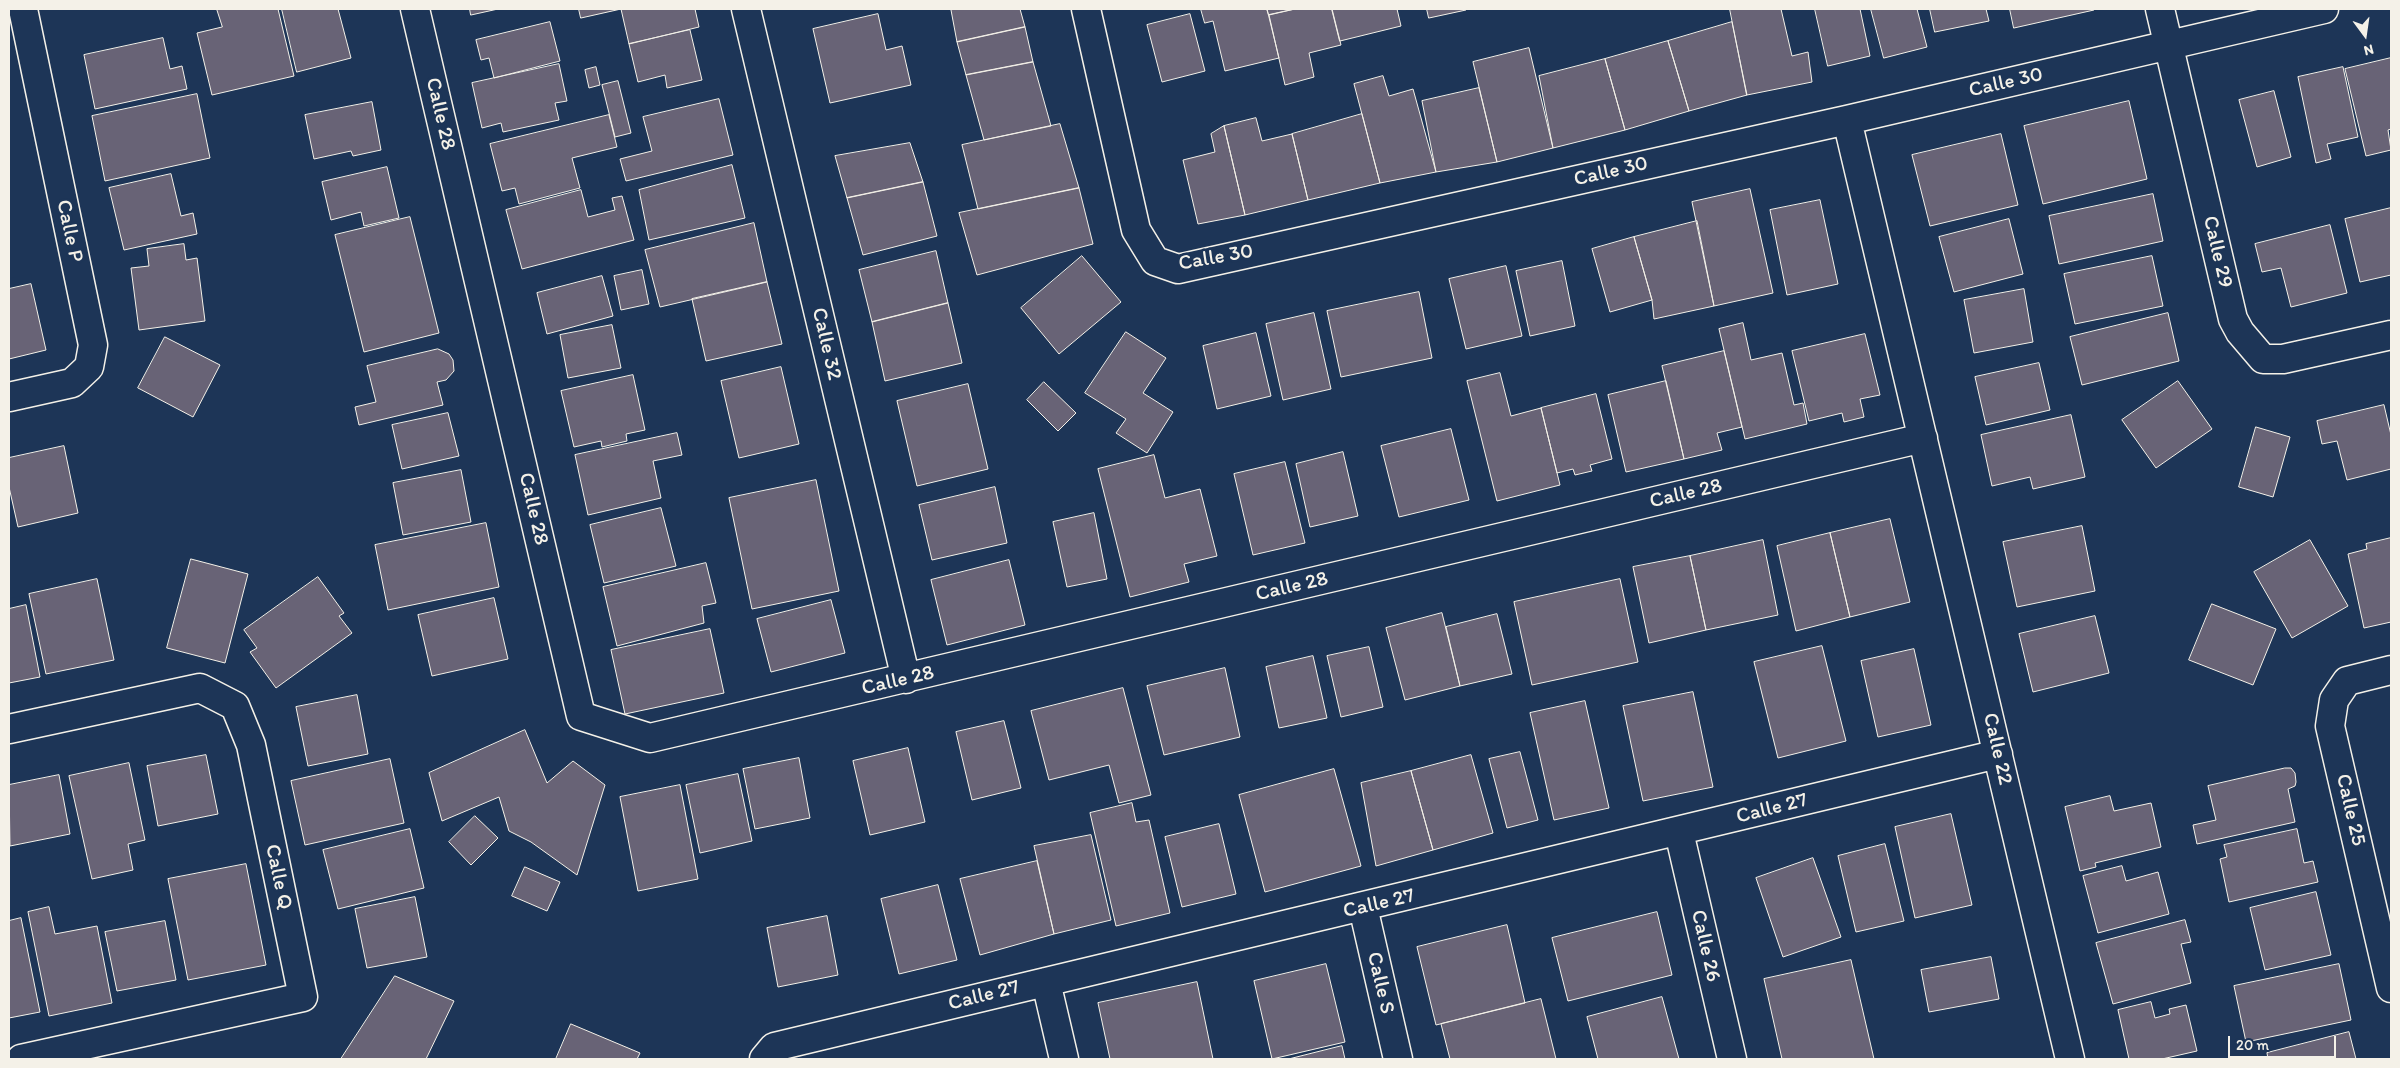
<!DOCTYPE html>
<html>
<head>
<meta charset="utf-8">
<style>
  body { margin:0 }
  #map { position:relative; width:2400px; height:1068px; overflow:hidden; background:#1d3557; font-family:Itim,sans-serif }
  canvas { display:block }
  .frame { position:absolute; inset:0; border:10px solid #f4f1e8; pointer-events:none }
  .north { position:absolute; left:2340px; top:10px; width:50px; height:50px; -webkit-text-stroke:4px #1d3557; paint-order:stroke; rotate:166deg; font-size:14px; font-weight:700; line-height:20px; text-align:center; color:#f4f1e8 }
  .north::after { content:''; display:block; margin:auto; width:18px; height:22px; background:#f4f1e8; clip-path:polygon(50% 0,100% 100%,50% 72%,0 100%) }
  .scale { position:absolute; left:2228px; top:1036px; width:108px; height:22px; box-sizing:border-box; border:2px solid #f4f1e8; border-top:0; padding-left:6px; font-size:15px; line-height:18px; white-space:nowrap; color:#f4f1e8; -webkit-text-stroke:4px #1d3557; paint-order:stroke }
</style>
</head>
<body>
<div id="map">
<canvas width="2400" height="1068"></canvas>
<div class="frame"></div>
<div class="north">N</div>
<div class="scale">20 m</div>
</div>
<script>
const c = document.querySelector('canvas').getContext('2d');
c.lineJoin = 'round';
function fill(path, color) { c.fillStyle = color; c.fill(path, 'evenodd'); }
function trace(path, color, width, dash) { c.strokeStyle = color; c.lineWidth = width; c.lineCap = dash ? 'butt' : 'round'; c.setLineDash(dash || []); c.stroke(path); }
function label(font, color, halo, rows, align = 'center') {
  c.font = font + ' Itim,sans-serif'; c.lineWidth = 5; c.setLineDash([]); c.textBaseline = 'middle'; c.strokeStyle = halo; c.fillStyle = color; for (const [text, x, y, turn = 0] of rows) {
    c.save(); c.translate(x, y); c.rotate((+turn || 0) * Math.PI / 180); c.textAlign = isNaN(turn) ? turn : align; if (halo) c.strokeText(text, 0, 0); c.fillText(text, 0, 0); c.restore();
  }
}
const building = new Path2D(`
  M217 9H278L294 76 212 95 197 33 222 27Z
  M282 9H338L351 58 297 72Z
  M470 9H498L471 15Z
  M579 9H695L699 27 629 44 621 9 581 18Z
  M957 9H1020L1025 27 957 42 951 10Z
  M1201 9H1267L1279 58 1225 71 1213 21 1205 23Z
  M1267 9H1295L1269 15Z
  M1295 9H1332L1341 45 1309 53 1314 77 1285 85 1269 15Z
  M1332 9H1397L1401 26 1340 41Z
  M1427 9H1465L1466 10 1429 18Z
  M1730 9H1781L1792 56 1808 52 1812 82 1747 95Z
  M1815 9H1860L1870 56 1828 66Z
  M1871 9H1917L1927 47 1884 58Z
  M1930 9H1986L1989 21 1935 32Z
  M2010 9H2094V10L2014 28Z
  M878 14 886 50 902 46 911 85 830 103 813 29Z
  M1190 14 1205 71 1162 82 1147 25Z
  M550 22 560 61 494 78 489 58 481 60 476 40Z
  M1732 22 1747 95 1689 111 1668 41Z
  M1025 27 1033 62 966 75 957 42Z
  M690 30 702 80 667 88 665 75 638 82 629 44Z
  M163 38 170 69 182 66 187 89 95 109 84 55Z
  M1668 41 1689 111 1625 130 1605 59Z
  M1529 48 1553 148 1497 162 1473 62Z
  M2391 58V129L2388 130 2391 150 2366 156 2345 69Z
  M1605 59 1625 130 1553 148 1539 76Z
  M1033 62 1051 126 984 140 966 75Z
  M559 64 567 101 555 103 559 120 503 132 501 123 482 128 472 83Z
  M596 67 600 85 589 88 585 70Z
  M2343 67 2358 137 2327 144 2331 159 2316 163 2298 77Z
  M1383 76 1389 96 1413 89 1436 172 1380 183 1354 84Z
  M618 81 631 133 615 137 602 85Z
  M1479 88 1497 162 1436 172 1422 101Z
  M2274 91 2291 157 2257 167 2239 100Z
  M197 94 210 158 105 181 92 116Z
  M719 99 733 155 626 181 620 159 652 151 643 117Z
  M2129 101 2147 179 2043 204 2024 126Z
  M372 102 381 150 353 156 351 151 314 159 305 115Z
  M1362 114 1380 183 1308 200 1292 134Z
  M609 115 617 147 572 158 580 188 519 204 515 188 502 191 490 144Z
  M1256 118 1262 141 1292 134 1308 200 1245 215 1224 126Z
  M1060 124 1079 188 978 209 962 145Z
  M1224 126 1245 215 1198 224 1183 160 1215 152 1211 134Z
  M2001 134 2018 205 1930 226 1912 155Z
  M910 143 923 182 847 198 835 156Z
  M732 165 745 218 649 240 639 190Z
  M387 167 399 218 364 226 361 212 331 220 322 182Z
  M171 174 181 216 193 213 197 234 124 250 109 188Z
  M923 182 937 236 863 255 847 198Z
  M1079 188 1093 244 977 275 959 213Z
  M1750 189 1773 293 1714 306 1692 202Z
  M581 190 588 217 615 210 612 198 622 196 634 240 522 269 506 210Z
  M2153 194 2163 241 2059 264 2049 216Z
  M1820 200 1838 284 1787 295 1770 210Z
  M2391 208V275L2360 282 2345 219Z
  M410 217 439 333 364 352 335 235Z
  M2009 219 2023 274 1954 292 1939 237Z
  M1697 221 1714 306 1654 319 1652 300 1634 237Z
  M754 223 767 282 660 307 645 250Z
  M2330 225 2347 293 2291 307 2281 268 2262 272 2255 244Z
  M1634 237 1652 300 1610 312 1592 249Z
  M184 244 186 260 197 258 205 321 139 330 131 268 149 266 147 249Z
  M936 251 948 303 872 322 859 270Z
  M1082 256 1121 302 1059 354 1021 308Z
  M2152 256 2163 306 2075 324 2064 274Z
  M1562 261 1575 326 1530 336 1516 271Z
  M1506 266 1522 336 1466 349 1449 279Z
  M642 270 649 304 621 310 614 276Z
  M602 276 613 316 547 334 537 293Z
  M767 282 782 344 706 361 692 299Z
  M31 284 46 350 9 359V289Z
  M2024 289 2033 342 1974 353 1964 300Z
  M1419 292 1432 358 1341 377 1327 311Z
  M948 303 962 363 885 381 872 322Z
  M1314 313 1331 389 1283 400 1266 324Z
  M2168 313 2179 361 2082 385 2070 337Z
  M1743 323 1751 360 1782 353 1794 405 1803 403 1807 424 1745 439 1719 329Z
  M612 325 621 368 568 378 560 335Z
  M1126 332 1166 358 1143 393 1173 412 1147 453 1116 433 1126 419 1085 393Z
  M1256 333 1271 396 1217 409 1203 346Z
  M1865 334 1880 395 1860 399 1864 417 1844 422 1842 413 1809 421 1792 351Z
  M165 337 220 365 193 417 138 388Z
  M438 349 449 354 453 360 454 371 446 380 437 382 443 405 359 425 355 407 376 402 367 366Z
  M1724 351 1742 427 1717 433 1722 450 1684 459 1662 366Z
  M2039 363 2050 410 1986 425 1975 377Z
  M781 367 799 444 739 458 721 381Z
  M1500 373 1511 416 1541 408 1560 485 1497 501 1467 381Z
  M633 375 645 430 626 434 627 441 602 447 601 441 574 447 561 391Z
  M1666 381 1684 459 1626 472 1608 395Z
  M2178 381 2212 429 2156 468 2122 420Z
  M1044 382 1076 413 1058 431 1027 400Z
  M968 384 988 469 917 486 897 401Z
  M1596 394 1612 459 1590 465 1592 471 1575 475 1573 469 1557 473 1541 408Z
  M2384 405 2391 435V469L2347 480 2337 441 2322 444 2317 421Z
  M448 413 459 456 402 469 392 425Z
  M2071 415 2085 477 2033 489 2030 477 1992 486 1981 435Z
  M2256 427 2290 437 2273 497 2239 487Z
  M1451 429 1469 500 1399 517 1381 446Z
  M677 433 682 455 653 461 661 498 588 515 575 455Z
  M64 446 78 513 18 527 9 487V458Z
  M1343 452 1358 516 1310 527 1296 464Z
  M1154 455 1165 498 1200 489 1217 556 1184 564 1189 582 1130 597 1098 469Z
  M1285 462 1305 543 1253 555 1234 474Z
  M461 470 471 522 403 535 393 483Z
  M816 480 839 591 752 609 729 498Z
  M995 487 1007 543 932 560 919 505Z
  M661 508 676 566 604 583 590 525Z
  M1094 513 1107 579 1067 587 1053 522Z
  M1890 519 1910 602 1850 617 1830 533Z
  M486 523 499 587 388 610 375 545Z
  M2082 526 2095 591 2017 607 2003 542Z
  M1830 533 1850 617 1796 631 1777 546Z
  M2391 538V622L2364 628 2348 554 2367 549 2366 544Z
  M1763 540 1778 615 1706 630 1690 556Z
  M2310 540 2348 606 2292 638 2254 572Z
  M1690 556 1706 630 1649 643 1633 567Z
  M191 559 248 574 225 663 167 648Z
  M1009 560 1025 625 947 645 931 580Z
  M706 563 716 603 702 606 704 623 617 646 603 587Z
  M318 577 344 613 339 616 352 633 276 688 250 652 257 648 244 630Z
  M97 579 114 660 46 674 29 594Z
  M1620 579 1638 662 1532 685 1514 602Z
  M494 598 508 659 432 676 418 615Z
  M831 600 845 653 771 672 757 619Z
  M2212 604 2276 629 2253 685 2189 660Z
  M26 605 40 677 9 683V609Z
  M1442 613 1460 686 1405 700 1386 628Z
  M1497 614 1512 674 1460 686 1446 627Z
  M2095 616 2109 673 2033 692 2019 634Z
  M710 629 724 693 625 714 611 650Z
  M1822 646 1846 741 1778 758 1754 662Z
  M1369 647 1383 707 1341 717 1327 656Z
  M1914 649 1931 725 1878 737 1861 661Z
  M1313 656 1327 718 1279 728 1266 667Z
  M1225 668 1240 737 1164 755 1147 686Z
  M1123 688 1151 795 1119 803 1109 765 1049 780 1031 711Z
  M1693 692 1713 787 1643 801 1623 706Z
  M357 695 368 754 308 766 296 707Z
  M1585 701 1609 808 1554 820 1530 713Z
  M1004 721 1021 788 972 800 956 732Z
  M525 730 547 783 573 761 605 785 577 875 531 842 509 831 499 797 442 821 429 773Z
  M908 748 925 822 870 835 853 761Z
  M1520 752 1538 820 1507 828 1489 759Z
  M206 755 218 814 158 826 147 766Z
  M1471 755 1493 833 1433 850 1411 771Z
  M799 758 810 818 755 829 743 769Z
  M390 759 404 823 305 845 291 781Z
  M129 763 145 840 128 844 133 870 92 879 69 776Z
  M2285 768H2291L2295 773 2296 782 2295 786 2288 789 2295 822 2197 844 2193 825 2216 820 2208 786Z
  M1334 769 1361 866 1265 892 1239 795Z
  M1411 771 1433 850 1376 866 1361 783Z
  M738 774 752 841 700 853 686 785Z
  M59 775 70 834 10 846 9 785Z
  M680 785 698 879 638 891 620 797Z
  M2110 796 2114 811 2151 803 2161 847 2095 863 2096 867 2080 871 2065 807Z
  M1132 803 1136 822 1149 820 1170 913 1116 926 1090 813Z
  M1951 814 1972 905 1915 918 1895 827Z
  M475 816 498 838 471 865 449 842Z
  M1219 824 1236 894 1182 907 1165 837Z
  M410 829 424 888 338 909 323 850Z
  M2297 829 2304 863 2313 861 2318 882 2229 902 2220 859 2227 857 2224 845Z
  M1091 835 1111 920 1054 934 1034 846Z
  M1885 844 1904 921 1856 932 1838 856Z
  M1813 858 1841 937 1783 957 1756 878Z
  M1037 861 1054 934 980 955 960 879Z
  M246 864 266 965 188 980 168 879Z
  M2122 866 2126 881 2158 872 2169 914 2098 933 2083 876Z
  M525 867 560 882 547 911 512 896Z
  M938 885 957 960 899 974 881 899Z
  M2316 892 2331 955 2265 970 2250 908Z
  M415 897 427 957 367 968 355 909Z
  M49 907 55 934 97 926 112 1003 49 1016 28 912Z
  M1657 912 1672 975 1568 1001 1552 938Z
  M827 916 838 975 778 987 767 928Z
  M21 918 40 1012 9 1018V921Z
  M2185 920 2191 942 2181 944 2191 983 2113 1004 2096 943Z
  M165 921 176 980 117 991 105 932Z
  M1507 925 1525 1003 1436 1025 1417 947Z
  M1991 957 1999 999 1929 1012 1921 970Z
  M1851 960 1874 1059H1782L1764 979Z
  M1326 964 1345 1042 1272 1059 1254 981Z
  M2339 964 2351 1020 2246 1042 2234 986Z
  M395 976 454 1001 426 1059H341Z
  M1197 982 1213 1059H1110L1098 1003Z
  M1662 997 1679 1059H1598L1587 1017Z
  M1541 999 1556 1059H1450L1441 1024Z
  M2151 1002 2155 1018 2170 1014 2169 1009 2186 1005 2197 1051 2162 1059H2129L2118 1010Z
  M571 1024 640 1053 637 1059H556Z
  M2349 1032 2356 1059H2268L2267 1053Z
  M1342 1046 1345 1059H1289Z`);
fill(building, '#686376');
trace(building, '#f4f1e8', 1);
const street = new Path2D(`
  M415 9 581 716 650 738 1923 438
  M746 9 906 679
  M1086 9 1136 230 1155 261 1178 269 1847 120 2324 9
  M2160 9 2233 319 2240 332 2263 359H2283L2391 335
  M1847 120 2070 1059
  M9 397 72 383 89 367 93 345 23 9
  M2391 670 2347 681 2334 700 2330 726 2391 988
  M9 729 200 688 235 706 251 745 303 997 21 1059
  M1679 832 1732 1059
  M1363 907 1398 1059
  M1046 982 1064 1059
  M764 1059 774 1047 1998 754`);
trace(street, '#f4f1e8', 31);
trace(street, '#1d3557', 28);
label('21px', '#f4f1e8', '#1d3557', [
  ["Calle 30",2006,83,-13],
  ["Calle 28",440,114,77],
  ["Calle 30",1611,172,-13],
  ["Calle P",69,231,78],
  ["Calle 29",2217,252,77],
  ["Calle 30",1216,258,-10],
  ["Calle 32",826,344,77],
  ["Calle 28",1686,494,-13],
  ["Calle 28",533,509,77],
  ["Calle 28",1292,587,-13],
  ["Calle 28",898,681,-13],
  ["Calle 22",1997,749,77],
  ["Calle 27",1772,809,-14],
  ["Calle 25",2350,810,77],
  ["Calle Q",278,877,78],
  ["Calle 27",1379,904,-13],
  ["Calle 26",1705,946,77],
  ["Calle S",1380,983,77],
  ["Calle 27",984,996,-14]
]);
</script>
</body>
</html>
